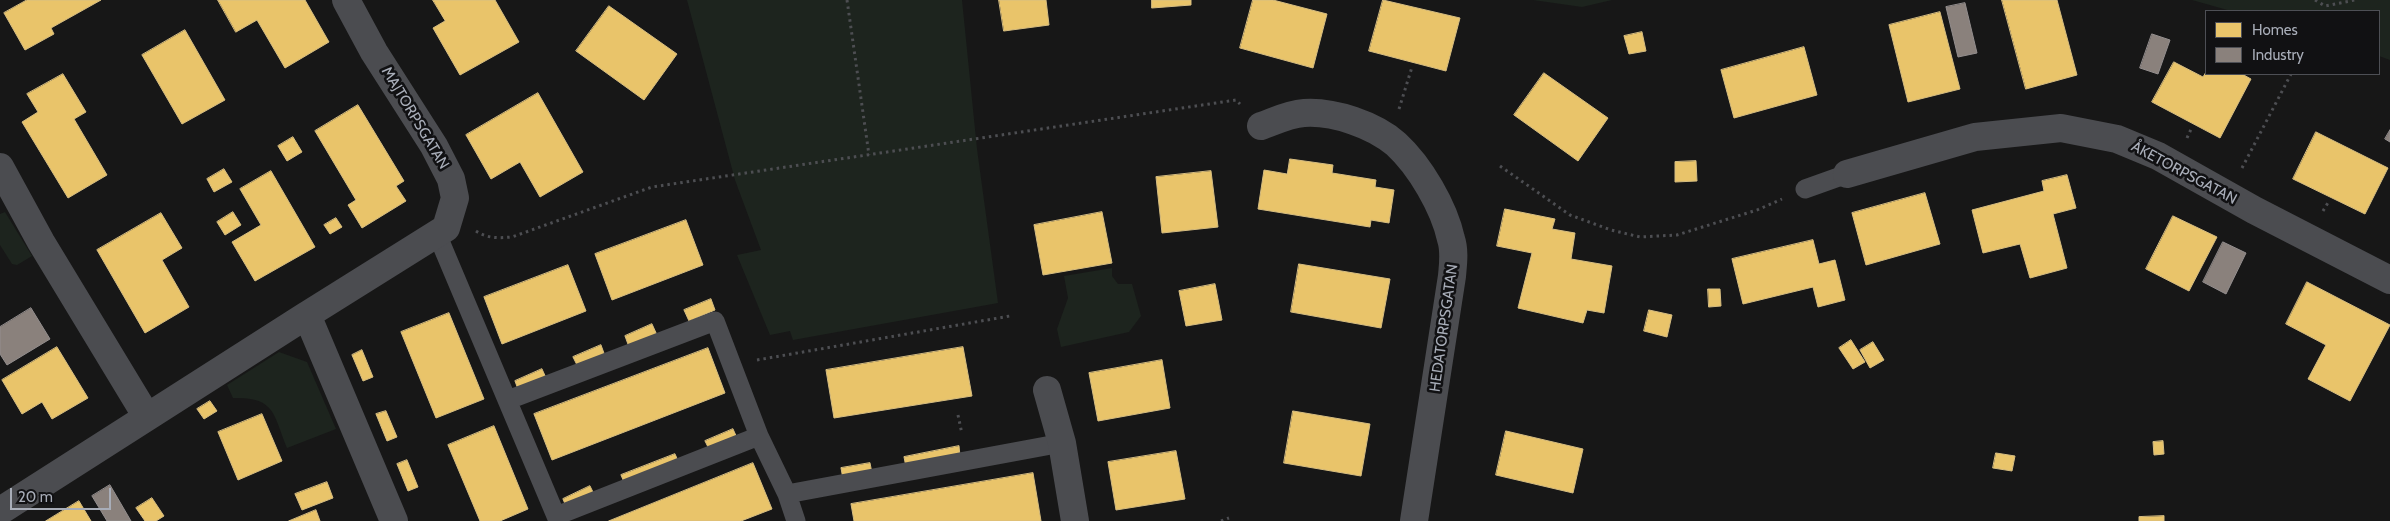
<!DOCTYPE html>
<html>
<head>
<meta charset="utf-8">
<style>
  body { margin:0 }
  #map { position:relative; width:2390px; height:521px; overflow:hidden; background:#171717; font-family:Cabin,sans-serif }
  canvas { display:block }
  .legend { position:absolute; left:2205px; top:10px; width:175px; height:65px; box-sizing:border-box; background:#111113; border:1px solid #4d4f55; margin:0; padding:6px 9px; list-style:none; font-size:15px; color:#a8adb8 }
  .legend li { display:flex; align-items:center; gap:10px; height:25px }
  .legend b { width:25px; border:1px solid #4d4f55 }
  .scale { position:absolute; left:10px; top:488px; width:101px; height:22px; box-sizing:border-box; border:2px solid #a8adb8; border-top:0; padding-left:6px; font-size:15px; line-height:18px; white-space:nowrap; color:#a8adb8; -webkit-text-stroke:4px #111113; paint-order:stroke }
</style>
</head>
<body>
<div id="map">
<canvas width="2390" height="521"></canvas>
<ul class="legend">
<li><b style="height:14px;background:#e9c46a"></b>Homes</li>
<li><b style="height:14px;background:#8a817c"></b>Industry</li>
</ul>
<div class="scale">20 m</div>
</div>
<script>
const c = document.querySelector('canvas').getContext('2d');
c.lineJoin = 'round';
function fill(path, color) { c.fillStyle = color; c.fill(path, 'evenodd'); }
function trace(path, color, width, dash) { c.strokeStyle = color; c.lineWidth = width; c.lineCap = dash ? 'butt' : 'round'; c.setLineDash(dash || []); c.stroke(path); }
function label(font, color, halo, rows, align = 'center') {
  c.font = font + ' Cabin,sans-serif'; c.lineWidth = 5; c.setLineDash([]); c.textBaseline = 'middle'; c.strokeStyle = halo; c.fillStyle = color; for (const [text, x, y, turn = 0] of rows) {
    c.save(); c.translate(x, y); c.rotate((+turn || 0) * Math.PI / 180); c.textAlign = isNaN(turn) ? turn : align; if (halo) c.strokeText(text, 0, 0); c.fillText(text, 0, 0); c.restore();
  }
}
fill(new Path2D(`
  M687 0H962L977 149 998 303 793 340 790 331 770 335 737 255 761 250 735 180Z
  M1533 0H1612L1582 7Z
  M2192 0H2390V60L2379 56V11H2231Z
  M5 212 32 256 17 265 12 264 0 245V214Z
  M1112 268V276L1118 284H1132L1141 316 1129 332 1061 347 1057 329 1068 298 1064 276Z
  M279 352 307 362 336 429 287 448C273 413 275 397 233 398L227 385Z`), '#1d241e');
const homes = new Path2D(`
  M27 0H101L51 28 54 34 25 50 4 13Z
  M218 0H305L329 42 285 68 257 20 236 32Z
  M433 0H495L519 42 460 75 433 28 445 21Z
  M999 0H1046L1049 25 1004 31Z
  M1152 0H1191V5L1152 8Z
  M1253 0H1273L1327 14 1313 68 1240 48Z
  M1383 0 1460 18 1446 71 1369 51Z
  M2002 0H2057L2077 75 2026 89Z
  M609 6 677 54 644 100 576 51Z
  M1940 12 1960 89 1908 102 1889 25Z
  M185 30 225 100 182 124 142 55Z
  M1642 32 1646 51 1629 54 1624 36Z
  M1804 47 1817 95 1734 118 1721 70Z
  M2174 62 2203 77 2206 72V74H2242L2251 79 2220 138 2152 102Z
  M1544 73 1608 118 1578 161 1514 115Z
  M63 74 86 112 74 119 107 175 68 198 22 122 38 112 27 94Z
  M538 93 583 172 540 197 520 162 491 179 466 135Z
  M358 105 404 181 396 186 406 201 362 228 348 205 356 200 315 131Z
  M2316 132 2388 168 2365 214 2293 179Z
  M293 137 302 152 287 161 278 146Z
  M1290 159 1333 165 1332 173 1376 180 1375 187 1394 190 1389 223 1371 220 1370 227 1258 209 1264 170 1287 174Z
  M1696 161 1697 181 1675 182V162Z
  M224 169 232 182 214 192 207 179Z
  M271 171 315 247 255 281 232 242 261 225 240 189Z
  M1211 171 1218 227 1162 233 1156 177Z
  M2067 175 2076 208 2053 214 2067 268 2030 278 2020 244 1983 253 1972 210 2044 191 2042 181Z
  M1925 193 1940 244 1866 265 1852 213Z
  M1505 209 1555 219 1552 229 1575 233 1571 259 1612 266 1604 313 1587 310 1583 323 1518 308 1532 253 1497 246Z
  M233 212 241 225 225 235 217 222Z
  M1102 212 1112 263 1043 275 1034 225Z
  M161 213 182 248 162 260 189 307 145 333 97 250Z
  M2173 216 2217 237 2189 291 2146 269Z
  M336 218 342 227 330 234 324 225Z
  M686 220 703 265 612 300 595 254Z
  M1813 240 1819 264 1835 260 1845 300 1818 307 1813 287 1743 304 1732 259Z
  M1299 264 1390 279 1381 328 1291 312Z
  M568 265 586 311 502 344 484 297Z
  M2307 282 2390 325 2350 401 2308 379 2326 345 2286 324Z
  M1215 284 1222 320 1186 326 1179 291Z
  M1708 289H1720L1721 306 1709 307Z
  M711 299 715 310 689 321 684 310Z
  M1649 310 1672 315 1667 337 1644 331Z
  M449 313 484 399 436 418 401 332Z
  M652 324 657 335 629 347 625 336Z
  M1851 340 1865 362 1853 369 1839 348Z
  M1873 342 1884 360 1870 368 1860 350Z
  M601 345 605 356 578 367 573 357Z
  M57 347 88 398 52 419 42 402 22 414 2 380Z
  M963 347 972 396 834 418 826 370Z
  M708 348 725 393 552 460 534 414Z
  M362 350 373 377 363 381 352 355Z
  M1162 360 1170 408 1098 421 1089 373Z
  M542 369 547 380 519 392 515 381Z
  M210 401 217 411 204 419 197 409Z
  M386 411 397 437 387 441 376 414Z
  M1293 411 1370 424 1361 476 1284 463Z
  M262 414 282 461 238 480 218 432Z
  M494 426 528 509 500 521H480L448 445Z
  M733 429 738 440 711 453 705 441Z
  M1506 431 1583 449 1573 493 1496 475Z
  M2163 441 2164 454 2154 455 2153 442Z
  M959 446 960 456 906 467 904 457Z
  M1176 451 1185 499 1116 510 1108 462Z
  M1996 453 2015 456 2012 471 1993 468Z
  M675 454 680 465 626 487 621 475Z
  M407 460 418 487 408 491 397 464Z
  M753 463 772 509 741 521H609Z
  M870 463 872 473 843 479 841 468Z
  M1033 473 1041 521H854L851 504Z
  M327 482 333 498 302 510 295 494Z
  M590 486 595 496 567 509 563 499Z
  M152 498 164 516 156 521H145L136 508Z
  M79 501 91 521H46Z
  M316 510 320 521H289Z
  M2164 516V521H2139V517Z`);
fill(homes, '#e9c46a');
trace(homes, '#d6bd81', 1);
const industry = new Path2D(`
  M1965 3 1977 53 1958 57 1946 7Z
  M2152 34 2170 40 2158 74 2140 68Z
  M2390 130V142L2385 139Z
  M2223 242 2246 253 2226 294 2203 282Z
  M31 308 50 339 7 365 0 354V327Z
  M110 485 131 521H107L92 496Z`);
fill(industry, '#8a817c');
trace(industry, '#938e8e', 1);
trace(new Path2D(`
  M847 0 869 155
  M2315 0 2325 6 2355 0
  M1399 109 1412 67
  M2187 138 2192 127
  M1500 166 1570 215 1611 230 1640 237 1677 235 1757 210 1782 199
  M2242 168 2291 74
  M2323 211 2329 201
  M476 231C488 239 499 238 512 237L652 187 1236 100 1240 104
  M757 360 1010 316
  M958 415 962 434
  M1221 521 1229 518`), '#4d4e52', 3, [2.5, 4]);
trace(new Path2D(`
  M1805 189 1847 174
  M437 234 556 516 759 436
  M508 400 715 321 759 436 787 494 796 521
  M787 494 1062 443`), '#4b4c50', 19);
trace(new Path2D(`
  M1261 126C1275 121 1289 114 1304 113 1334 111 1374 125 1396 144 1420 166 1444 207 1451 239 1455 251 1453 264 1452 276L1414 521
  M0 167 41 242 147 417
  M1847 174 1975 137 2061 128 2117 139 2158 156 2254 210 2390 280
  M307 315 446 228 455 198 451 179 434 146 374 52 346 0
  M1047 390 1062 443 1075 521
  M0 511 307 315 394 521`), '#4b4c50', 28);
label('15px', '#a8adb8', '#111113', [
  ["MAJTORPSGATAN",415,118,59],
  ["ÅKETORPSGATAN",2184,173,28],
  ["HEDATORPSGATAN",1444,328,-82]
]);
</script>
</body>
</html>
